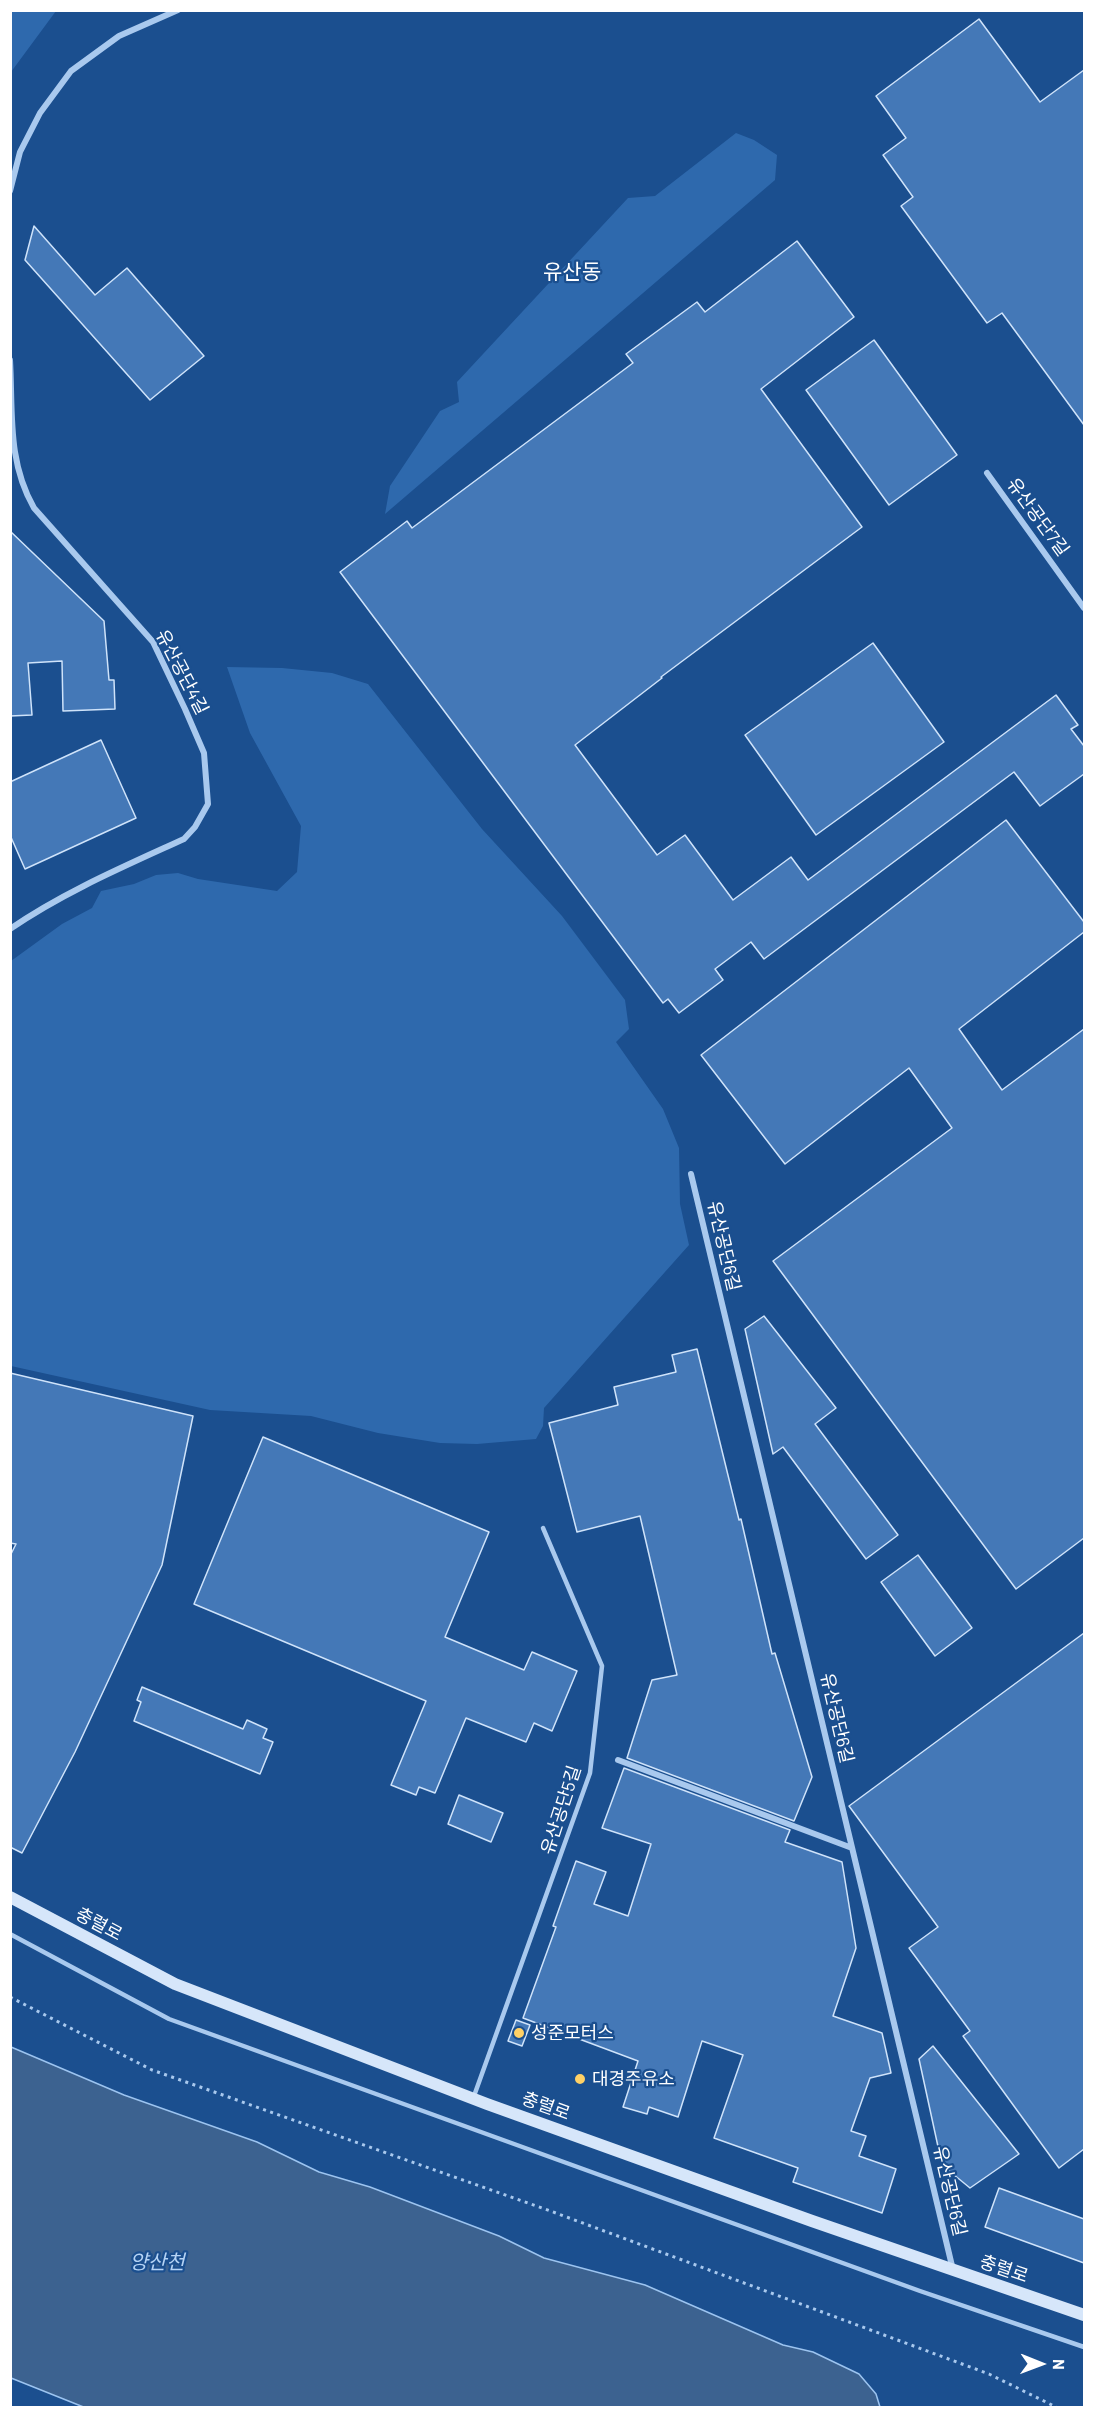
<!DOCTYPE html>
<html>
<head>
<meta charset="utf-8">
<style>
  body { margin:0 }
  #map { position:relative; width:1095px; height:2418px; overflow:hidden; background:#1b4f8f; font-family:Barlow,sans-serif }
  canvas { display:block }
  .frame { position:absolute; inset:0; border:12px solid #fff; pointer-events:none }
  .north { position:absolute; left:1011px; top:2334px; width:60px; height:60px; -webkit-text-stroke:4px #1b4f8f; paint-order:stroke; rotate:91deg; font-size:16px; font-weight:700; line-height:24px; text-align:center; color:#fff }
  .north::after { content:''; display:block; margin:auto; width:21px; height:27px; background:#fff; clip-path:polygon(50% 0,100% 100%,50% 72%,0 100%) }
</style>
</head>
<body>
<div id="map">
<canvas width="1095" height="2418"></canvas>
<div class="frame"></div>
<div class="north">N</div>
</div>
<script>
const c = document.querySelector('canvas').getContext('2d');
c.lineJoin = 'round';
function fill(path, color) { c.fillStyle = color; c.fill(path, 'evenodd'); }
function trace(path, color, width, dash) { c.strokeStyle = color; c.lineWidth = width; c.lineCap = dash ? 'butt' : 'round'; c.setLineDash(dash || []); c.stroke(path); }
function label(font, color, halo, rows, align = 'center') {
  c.font = font + ' Barlow,"Noto Sans KR",sans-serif'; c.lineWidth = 4.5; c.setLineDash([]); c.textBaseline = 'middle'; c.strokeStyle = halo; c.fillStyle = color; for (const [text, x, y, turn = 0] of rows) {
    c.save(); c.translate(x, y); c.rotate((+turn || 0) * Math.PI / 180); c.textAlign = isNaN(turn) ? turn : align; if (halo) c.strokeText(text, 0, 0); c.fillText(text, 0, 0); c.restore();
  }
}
fill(new Path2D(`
  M11 10 56 11 11 72 10 11Z
  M736 133 754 140 777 155 775 180 385 514 390 486 440 411 459 402 457 382 628 198 655 196Z
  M227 667 282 668 332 673 368 684 482 829 562 916 625 1000 629 1029 616 1042 663 1109 679 1148 680 1204 689 1245 544 1408 543 1426 536 1439 477 1444 440 1443 378 1433 311 1416 210 1410 11 1366V961L62 924 92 908 101 891 134 884 156 875 178 873 198 879 277 891 297 872 301 826 250 733Z`), '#2e69ad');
const water = new Path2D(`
  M11 2047 124 2095 257 2142 319 2172 370 2187 499 2236 544 2258 645 2285 783 2345 813 2352 859 2374 876 2394 880 2407 86 2408 11 2378Z`);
fill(water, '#3c6290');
trace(water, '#9cc4f0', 1.5);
const building = new Path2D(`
  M979 19 1040 102 1084 70V425L1002 313 987 323 901 206 913 197 883 155 906 138 876 96Z
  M34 226 95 295 127 268 204 356 150 400 25 260Z
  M797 241 854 317 761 389 862 527 661 677 662 678 575 745 657 855 685 835 733 900 791 857 808 880 1056 695 1078 725 1071 729 1084 746V774L1040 806 1014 772 764 959 751 942 715 969 723 980 679 1013 668 999 663 1003 340 572 407 521 412 528 633 363 626 354 697 302 705 312Z
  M874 340 957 455 889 505 806 390Z
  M10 531 104 621 109 680H114L115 709 63 711 62 661 28 663 32 715 10 716Z
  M873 643 944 742 816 835 745 735Z
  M101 740 136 818 25 869 10 835V782Z
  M1006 820 1084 922V932L959 1029 1002 1090 1084 1029V1538L1016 1589 773 1261 952 1128 909 1068 785 1164 701 1055Z
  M764 1316 836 1408 815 1424 898 1535 866 1559 783 1447 773 1454 745 1329Z
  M697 1349 739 1520 741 1519 772 1654 775 1653 812 1777 794 1821 627 1758 652 1680 677 1675 640 1516 577 1532 549 1423 618 1405 614 1387 676 1372 672 1355Z
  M10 1373 193 1416 162 1565 75 1752 22 1853 10 1847V1556L16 1544 10 1543Z
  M263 1437 489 1532 445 1637 524 1670 532 1652 577 1671 552 1731 534 1723 526 1742 466 1718 435 1793 419 1787 416 1795 391 1785 426 1701 194 1604Z
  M918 1555 972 1628 935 1656 881 1582Z
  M1084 1633V2149L1059 2168 963 2036 970 2031 909 1948 938 1927 849 1806Z
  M142 1687 243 1729 247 1720 267 1729 263 1738 273 1742 260 1774 134 1721 141 1702 137 1700Z
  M624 1768 790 1830 785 1842 842 1862 856 1948 833 2016 882 2033 891 2073 870 2078 851 2131 866 2136 859 2156 896 2169 882 2213 793 2182 798 2168 714 2138 743 2055 702 2041 678 2117 649 2107 647 2114 623 2107 638 2061 523 2018 556 1927 553 1926 576 1861 606 1872 594 1904 628 1916 651 1844 602 1828Z
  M459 1795 503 1813 491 1842 448 1824Z
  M516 2020 530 2025 522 2046 508 2041Z
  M933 2046 1019 2154 970 2188 942 2165 919 2059Z
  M999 2188 1084 2219V2263L985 2227Z`);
fill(building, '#4478b7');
trace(building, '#cfe3fa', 1.5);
trace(new Path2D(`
  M10 1997 152 2070 545 2209 989 2374 1058 2408`), '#a9c9ee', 3, [3, 4.5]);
trace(new Path2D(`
  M10 1934 169 2019 920 2291 1084 2347
  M474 2096 590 1773 602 1666 543 1528`), '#a9c9ee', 4.5);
trace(new Path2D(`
  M10 191 20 152 40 113 71 71 119 36 178 10
  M10 360C13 412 7 461 34 508L153 642 185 709 204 753 208 804 195 827 184 839C125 866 64 892 10 929
  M987 473 1084 608
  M691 1174 953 2270
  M618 1760 852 1848`), '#a9c9ee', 6);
trace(new Path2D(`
  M10 1897 175 1984 487 2104 812 2221 1084 2315`), '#d6e6fa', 12);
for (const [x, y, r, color] of [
  [519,2033,6,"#ffd166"],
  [580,2079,6,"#ffd166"]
]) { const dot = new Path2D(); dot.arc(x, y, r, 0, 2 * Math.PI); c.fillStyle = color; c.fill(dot); trace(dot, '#1b4f8f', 2); }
label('18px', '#fff', '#1b4f8f', [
  ["유산공단7길",1038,517,54],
  ["유산공단4길",182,672,63],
  ["유산공단6길",724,1246,77],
  ["유산공단6길",837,1718,77],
  ["유산공단5길",561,1810,-72],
  ["충렬로",99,1924,28],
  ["충렬로",546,2106,20],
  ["유산공단6길",950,2191,77],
  ["충렬로",1004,2269,19]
]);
label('18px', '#fff', '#1b4f8f', [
  ["성준모터스",531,2033],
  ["대경주유소",592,2079]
], 'left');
label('italic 20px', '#b5d3f5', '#1b4f8f', [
  ["양산천",157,2262]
]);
label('21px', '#fff', '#1b4f8f', [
  ["유산동",572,272]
]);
</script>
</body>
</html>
